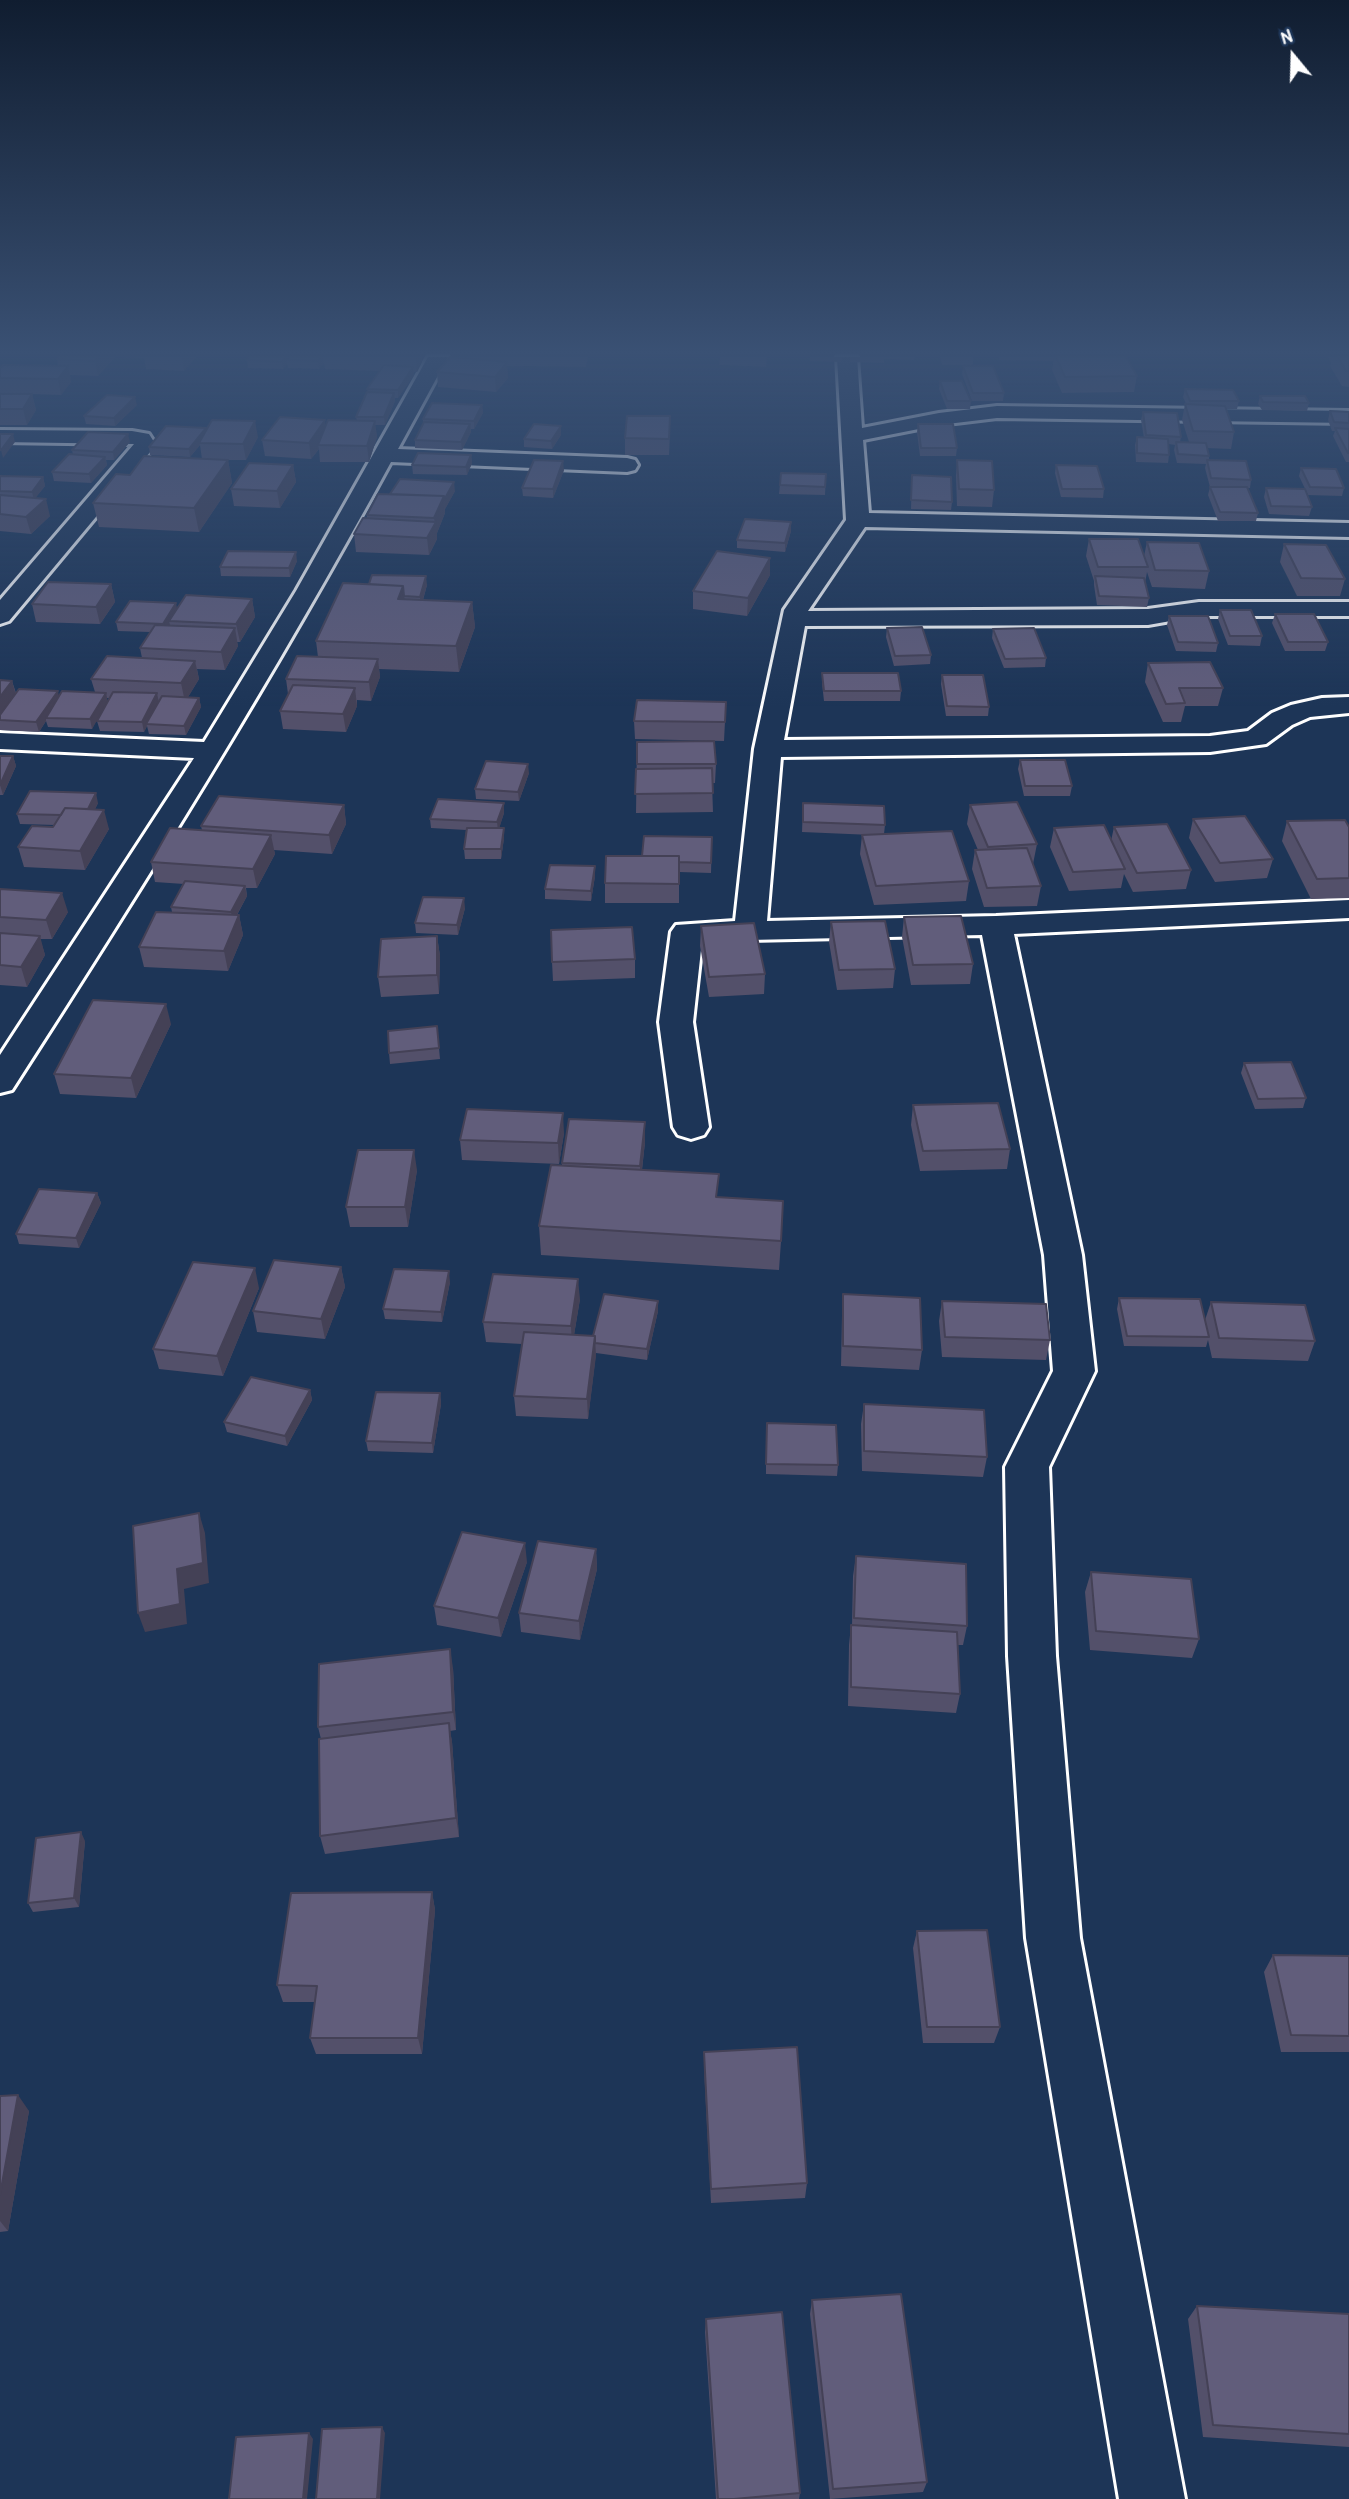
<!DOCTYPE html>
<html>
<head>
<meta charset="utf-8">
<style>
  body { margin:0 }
  #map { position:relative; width:1349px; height:2499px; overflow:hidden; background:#1d3557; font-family:"Patrick Hand",sans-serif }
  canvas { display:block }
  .north { position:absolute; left:1258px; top:21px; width:70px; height:70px; -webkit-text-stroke:5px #1d3557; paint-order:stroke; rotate:341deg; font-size:19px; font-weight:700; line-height:28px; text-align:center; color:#fff }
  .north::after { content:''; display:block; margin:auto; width:24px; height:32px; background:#fff; clip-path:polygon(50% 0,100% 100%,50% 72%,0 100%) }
</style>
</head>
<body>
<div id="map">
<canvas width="1349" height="2499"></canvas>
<div class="north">N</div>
</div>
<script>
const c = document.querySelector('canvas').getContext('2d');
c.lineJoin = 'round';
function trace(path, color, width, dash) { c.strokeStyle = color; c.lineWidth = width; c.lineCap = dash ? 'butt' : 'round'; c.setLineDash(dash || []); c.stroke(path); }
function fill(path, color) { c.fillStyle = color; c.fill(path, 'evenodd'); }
const minor = new Path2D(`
  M428 357H448L398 449 627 458 635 460 638 465 635 470 627 472 391 462C274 677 145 884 12 1090L0 1093V1055L194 758 0 749V733L204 742 296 591Z
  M837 357H857L862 428 939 413 997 406 1349 411V423L997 418 939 425 863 440 869 513 1349 523V537L865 527 808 611 1148 609 1199 602H1349V616H1199L1148 625 805 626 784 740 1210 736 1248 731 1272 713 1291 705 1322 698 1349 697V713L1310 717 1292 725 1266 744 1210 752 781 757 767 921 996 916 1349 900V918L1014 934 1082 1255 1095 1371 1049 1467 1056 1656 1080 1938 1185 2499H1119L1026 1938 1008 1656 1005 1467 1053 1371 1044 1255 982 935 702 941 693 1022 709 1127 704 1135 691 1139 678 1135 673 1127 659 1022 671 932 676 925 735 921 754 749 784 610 846 520Z
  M0 430 132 431 149 434 156 445 9 621 0 624V600L134 444 0 442Z`);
trace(minor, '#fff', 6);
fill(minor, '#1d3557');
fill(new Path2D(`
  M115 357 98 376 70 375 71 382 61 395 32 394 36 410 27 425H0V394H29H0V368L58 366 57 359Z
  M121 357H196L184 371 146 369 144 358Z
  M249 357H422V362L417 372H414V375L398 398H395V401L385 425H375L377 437 369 462H320L319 449 311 459 265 456 262 440 326 425 357 421 356 417 368 392 367 389 380 371 325 369 324 363 319 369 288 368 287 364 283 369 248 368 247 360Z
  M467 357H588L586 367 507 366 508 378 496 392 438 387 437 372 467 359Z
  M720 357H767L766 367 719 365Z
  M810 357H842L841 362 810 361Z
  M850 357H915L914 360 884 359V363L850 362Z
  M940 357H973V365H942Z
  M999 357H1054L1053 361 999 360Z
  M1054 357H1126L1137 376 1134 392 1062 393 1052 370Z
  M1328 357H1349V387L1342 386 1330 366 1331 363Z
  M963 366 1004 393 1003 401H972L962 374Z
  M940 381 971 401 970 409H947L939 389Z
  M1185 389 1239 401 1237 409H1226L1234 432 1231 449 1207 448 1209 456V460L1251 480 1250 488H1248L1258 513 1256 521H1218L1208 495 1210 487H1212H1210L1205 468 1206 464 1177 463 1174 450 1175 445 1169 444V455L1168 463 1136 462 1135 445 1137 437 1144 438 1141 420 1143 412 1181 437 1180 442H1189L1182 420 1185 404H1186L1183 397Z
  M1260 396 1309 403 1307 411 1262 410 1258 404Z
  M137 405 115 426 86 424 84 416Z
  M482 405 483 413 474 429H471V432L462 450 415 448V440L423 424V419Z
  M1330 411 1349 412V462H1346L1333 436 1335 431H1332L1328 420Z
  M918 424 957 448 956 456H920L917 432Z
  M206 428V431L258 437 246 460H228L232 483 199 532 99 527 93 503 130 475 202 459 200 445 190 457 150 455 149 447Z
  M670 433 669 455H625V438Z
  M561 435 552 449 524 447V439Z
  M130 442 114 460H106L107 465 91 483 54 481 52 472 73 455 72 450Z
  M471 455 472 463 467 475 413 474 412 465Z
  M957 460 994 490 992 507 957 506 956 476Z
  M293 465 296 482 280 508 234 506 231 489Z
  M1056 465 1104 489 1103 498 1061 497 1055 473Z
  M1301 468 1344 488 1342 496 1308 495 1299 476Z
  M564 470 553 498 523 496 522 488Z
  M781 473 826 474 825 495 779 494Z
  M912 475 952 502 951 510 911 509Z
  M0 476 43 477 45 486 35 498 50 516 31 534 0 531Z
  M1266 488 1312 507 1309 516 1269 514 1264 497Z
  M455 491 445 509V513L437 533V539L429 555 356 552 354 534 367 518V515L390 494Z
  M791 522V531L785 552 737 548V540Z
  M1089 539 1144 556 1147 542 1209 571 1205 589 1152 587 1147 572 1145 583 1149 598 1147 607 1097 605 1094 585V581L1086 556Z
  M1284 544 1345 579 1340 596H1297L1280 562Z
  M770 558V575L747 616 693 609V591Z
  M297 561 290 577 221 576 220 567Z
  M111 584 115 602 100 624 36 622 32 604Z
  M427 585 423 600 472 602 475 627 459 672 379 669 380 677 371 701 357 700V706L346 732 283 729 280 711 288 694 286 679 318 657 316 641Z
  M252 599 255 617 240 642H237L238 646 225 670 197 669 199 679 188 697 199 698 201 707 186 735 149 734 147 726 144 732 100 731 97 721 110 698H107L92 729 48 727 46 721 39 732 0 730V680L12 681 16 693 59 697 95 692 91 679 142 658 140 648 150 632 118 631 116 622 177 609Z
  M1220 610 1262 636 1260 646 1228 645 1218 619Z
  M1275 614 1328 642 1325 651H1285L1272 623Z
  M1169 616 1218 643 1216 652 1176 651 1167 625Z
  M887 628 931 655 930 664 894 666 886 637Z
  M993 629 1046 658 1045 667 1004 668 992 638Z
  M1148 663 1223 688 1218 706H1185L1181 722H1163L1145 682Z
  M822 673 901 691 900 701H824L822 683Z
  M942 675 989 707 988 716H946L941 684Z
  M726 702 724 741 635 739 634 721Z
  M637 742 716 764 715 783H712L713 812 636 813Z
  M0 756H13L16 766 3 795H0Z
  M1020 760 1072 786 1070 796H1024L1018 769Z
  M529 773 519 801 476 799 475 789Z
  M98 803 95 809 109 829 85 870 24 867 18 847 53 827 55 825 20 824 17 814Z
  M504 803V813L499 828H504V838L501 859H465L464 849 466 830 431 828 430 819Z
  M803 803 885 825 884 834 969 881 966 901 874 905 860 854 862 835H872L802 832Z
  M344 805 346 824 332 854 274 850 275 854 257 888H246L247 896 237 915H239L243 935 228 971 144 967 139 947 172 912 171 907 184 884 155 882 151 862 202 830 201 826Z
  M970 805 1037 844 1033 864H1032L1041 886 1037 906 984 907 972 869 975 850H978L967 824Z
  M1193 819 1273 859 1267 878 1215 882 1189 838Z
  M1287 821 1349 827V898L1311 899 1282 841Z
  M1114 827 1191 870 1186 889 1133 892 1124 874 1121 888 1069 891 1050 847 1054 828 1111 841Z
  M712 837 711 873 679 872V903H605V883L642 856Z
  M595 866V876L591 901 545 899V889Z
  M0 889 68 912 52 939H40L45 955 27 987 0 985Z
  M465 908 458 935 416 933 415 923Z
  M904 917 973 964 970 984 911 985 902 937Z
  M831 922 895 969 893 988 837 990 829 942Z
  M701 926 765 974 764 994 709 997 700 946Z
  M437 936 440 956 439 994 381 997 378 977Z
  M635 959V978L553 981 552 962Z
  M171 1024 136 1098 60 1094 54 1074Z
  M437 1026 440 1059 390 1064 389 1053Z
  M1244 1063 1306 1098 1303 1108 1255 1109 1241 1073Z
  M913 1105 1010 1149 1007 1169 920 1171 911 1125Z
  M564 1133 559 1164 462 1160 460 1140Z
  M645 1142 642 1170 718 1197 781 1241 779 1270 541 1255 539 1226 562 1165V1163Z
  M417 1170 408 1227H350L346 1207Z
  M97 1193 101 1203 79 1248 19 1244 16 1234Z
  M341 1267 345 1287 325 1339 257 1332 253 1311Z
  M450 1282 442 1322 385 1319 383 1309Z
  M259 1288 223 1376 159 1369 153 1349Z
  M843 1294 922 1350 919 1370 841 1366 842 1315Z
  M1119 1298 1205 1320 1211 1302 1315 1341 1308 1361 1212 1358 1208 1340 1206 1347 1124 1346 1117 1309Z
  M580 1299 574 1335 593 1336 658 1311 647 1360 596 1353 588 1419 516 1416 514 1396 522 1344 486 1342 483 1322Z
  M942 1301 1050 1340 1046 1360 942 1357 939 1321Z
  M310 1390 312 1400 287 1446 227 1432 224 1422Z
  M440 1393 441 1404 433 1453 368 1451 366 1441Z
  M864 1404 987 1457 983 1477 862 1471 861 1424Z
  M766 1433 838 1465 837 1476 766 1474Z
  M596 1549 597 1569 580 1640 521 1632 519 1613Z
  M856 1556 967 1626 963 1645H958L960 1694 956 1713 848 1706 849 1645 851 1625 852 1626 853 1576Z
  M527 1562 501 1637 437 1625 434 1606Z
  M1091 1572 1199 1639 1192 1658 1090 1650 1085 1592Z
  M453 1668 456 1730 450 1731 452 1742 459 1837 325 1854 320 1836 321 1739 318 1727Z
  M85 1841 79 1907 33 1912 28 1903Z
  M432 1892 435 1910 422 2054H316L310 2038 315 2002H283L277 1985Z
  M917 1931 1000 2027 994 2043H923L913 1948Z
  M1273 1955 1349 1956V2052H1281L1264 1972Z
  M704 2052 807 2183 805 2198 711 2203 704 2068Z
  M0 2096 29 2111 8 2231 0 2232Z
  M812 2300 927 2482 923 2492 830 2499 810 2314Z
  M1197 2306 1349 2314V2447L1203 2437 1188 2319Z
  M706 2319 800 2493 799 2499H716L705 2332Z`), '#53506a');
fill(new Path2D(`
  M98 357H115L98 376 95 361Z
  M182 357H196L184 371Z
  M285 357H292L287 360V364L283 369 282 362Z
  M321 357H323L324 363 319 369 318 361Z
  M416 357H422V362L417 372Z
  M507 362 508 378 496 392 495 377Z
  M68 366 71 382 61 395 58 379Z
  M413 367 414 375 398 398V390Z
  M394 393 395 401 385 425 384 417Z
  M32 394 36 410 27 425 23 409Z
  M135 397 137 405 115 426 114 418Z
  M482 405 483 413 474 429V421Z
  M325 420 327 436 318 445 319 449 311 459 309 443Z
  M255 421 258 437 246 460 243 444Z
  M375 421 377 437 369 462 367 446Z
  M470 424 471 432 462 450 461 442Z
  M561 426V435L552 449 551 441Z
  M206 428 207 436 199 443 200 445 190 457 189 449Z
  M13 434 15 442 3 458 1 450Z
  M128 434 130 442 114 460 113 452Z
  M471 455 472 463 467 475 466 467Z
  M105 457 107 465 91 483 89 474Z
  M228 460 232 483 199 532 194 508Z
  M563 461 564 470 553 498V489Z
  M293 465 296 482 280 508 277 491Z
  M43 477 45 486 34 500 32 492Z
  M454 482 455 491 445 509 444 500Z
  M444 496 445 513 437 533V539L429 555 427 538 435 523 434 518Z
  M46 499 50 516 31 534 26 517Z
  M791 522V531L785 552V543Z
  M296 552 297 561 290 577 289 568Z
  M770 558V575L747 616 748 598Z
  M426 576 427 585 421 606 420 597Z
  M111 584 115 602 100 624 96 607Z
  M403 586 406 611 398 599Z
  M252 599 255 617 240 642 236 624Z
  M472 602 475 627 459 672 456 646Z
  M176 603 178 613 169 621 170 625 165 633 163 624Z
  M235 628 238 646 225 670 221 652Z
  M378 659 380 677 371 701 369 682Z
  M195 661 199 679 185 702 181 683Z
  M12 681 17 699 0 720V697Z
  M355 688 357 706 346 732 343 714Z
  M58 691 60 701 46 718V721L39 732 36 722Z
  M106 693 108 702 92 729 90 719Z
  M157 693 159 703 146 724 147 726 144 732 142 722Z
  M199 698 201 707 186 735 184 726Z
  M13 756 16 766 3 795 0 785Z
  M528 764 529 773 519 801 518 792Z
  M96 793 98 803 87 826 84 816Z
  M504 803V813L498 832 497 822Z
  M344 805 346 824 332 854 329 835Z
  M104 810 109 829 85 870 80 851Z
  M504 828V838L501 859V849Z
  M271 835 275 854 257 888 253 869Z
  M595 866V876L591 901V891Z
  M245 886 247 896 233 922 231 912Z
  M62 893 68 912 52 939 46 920Z
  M464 898 465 908 458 935 457 925Z
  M239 915 243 935 228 971 224 951Z
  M40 936 45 955 27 987 21 967Z
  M437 936 440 956 439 994 437 975Z
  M166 1004 171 1024 136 1098 131 1078Z
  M563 1113 564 1133 559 1164 558 1143Z
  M645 1122V1142L640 1186V1166Z
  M414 1150 417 1170 408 1227 405 1207Z
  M97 1193 101 1203 79 1248 76 1238Z
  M341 1267 345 1287 325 1339 321 1319Z
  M255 1268 259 1288 223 1376 217 1356Z
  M449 1271 450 1282 442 1322 441 1312Z
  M578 1279 580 1299 572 1347 571 1326Z
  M658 1301V1311L647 1360V1349Z
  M595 1336 596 1356 588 1419 587 1399Z
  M310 1390 312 1400 287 1446 285 1436Z
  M440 1393 441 1404 433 1453 432 1443Z
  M199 1513 205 1533 209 1583 184 1589 187 1624 145 1632 138 1613Z
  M525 1543 527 1562 501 1637 498 1618Z
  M596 1549 597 1569 580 1640 579 1621Z
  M450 1649 453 1668 456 1730 453 1712Z
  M449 1723 452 1742 459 1837 456 1818Z
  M81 1832 85 1841 79 1907 74 1898Z
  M432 1892 435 1910 422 2054 418 2038Z
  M18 2095 29 2111 8 2231 0 2221V2195Z
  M382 2427 385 2433 380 2499H377Z
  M309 2433 313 2439 307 2499H303Z`), '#444156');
const building = new Path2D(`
  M59 357H98L95 361 57 359Z
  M249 357H285L282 362 247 360Z
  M289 357H321L318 361 287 360Z
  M450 357H451L507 362 495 377 437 372Z
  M1056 357H1126L1137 376 1065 377Z
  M1338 357H1349V371H1346Z
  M3 365 68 366 58 379 0 378V368Z
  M384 365 413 367 398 390 367 389Z
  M963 366H993L1004 393H973Z
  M940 381H962L971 401H947Z
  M1185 389 1233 390 1239 401H1190Z
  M367 392 394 393 384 417H356Z
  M0 394H32L23 409H0Z
  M107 395 135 397 114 418 84 416Z
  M1260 396H1305L1309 403 1263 402Z
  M432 403 482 405 474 421 423 419Z
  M1185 404 1225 406 1234 432 1193 431Z
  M1330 411 1349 412V423L1334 422Z
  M1143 412 1177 413 1181 437 1146 435Z
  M627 416H670L669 439 625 438Z
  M280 417 325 420 309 443 262 440Z
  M212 420 255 421 243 444 199 443Z
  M328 420 375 421 367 446 318 445Z
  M424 422 470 424 461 442 415 440Z
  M534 424 561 426 551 441 524 439Z
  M918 424H953L957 448H921Z
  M166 426 206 428 189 449 149 447Z
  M1335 428 1349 429V453H1348Z
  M88 432 128 434 113 452 72 450Z
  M0 434H13L1 450H0Z
  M1137 437 1168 439 1169 455 1137 453Z
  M1176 442 1206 443 1209 456 1178 454Z
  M418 453 471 455 466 467 412 465Z
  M69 454 105 457 89 474 52 472Z
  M144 456 228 460 194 508 93 503 116 474 130 475Z
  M534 460 563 461 553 489 522 488Z
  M957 460 992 461 994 490 959 489Z
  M1207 460 1246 461 1251 480 1211 478Z
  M249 463 293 465 277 491 231 489Z
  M1056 465 1097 466 1104 489H1062Z
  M1301 468 1336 469 1344 488 1310 487Z
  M781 473 826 474 825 487 780 485Z
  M912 475 951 477 952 502 911 500Z
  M0 476 43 477 32 492 0 491Z
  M400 479 454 482 444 500V496L390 494Z
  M1210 487H1247L1258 513 1220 512Z
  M1266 488 1305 489 1312 507 1271 506Z
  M378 494 444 496 434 518 367 515Z
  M0 495 46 499 26 517 0 514Z
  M363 518 436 522 427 538 354 534Z
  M745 519 791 522 785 543 737 540Z
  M1089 539H1138L1148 567H1098Z
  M1147 542 1199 543 1209 571 1155 570Z
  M1284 544 1326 545 1345 579 1301 578Z
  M228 551 296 552 289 568 220 567Z
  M717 551 770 558 748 598 693 591Z
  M372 575 426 576 420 597 404 596 403 586 369 584Z
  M1095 576 1144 578 1149 598 1099 596Z
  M48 582 111 584 96 607 32 604Z
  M343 583 403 586 398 599 472 602 456 646 316 641Z
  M186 595 252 599 236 624 169 621Z
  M130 601 176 603 163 624 116 622Z
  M1220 610H1251L1262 636H1230Z
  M1275 614H1314L1328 642H1288Z
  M1169 616H1208L1218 643 1178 642Z
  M155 625 235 628 221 652 140 648Z
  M922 627 931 655 895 656 887 628Z
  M1034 628 1046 658 1005 659 993 629Z
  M107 656 195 661 181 683 91 679Z
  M297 656 378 659 369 682 286 679Z
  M1210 662 1223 688H1179L1185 703 1166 704 1148 663Z
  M822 673H898L901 691H824Z
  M942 675H983L989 707 947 706Z
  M0 680 12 681 0 697Z
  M293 685 355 688 343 714 280 711Z
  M19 689 58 691 36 722 0 720V715Z
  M62 691 106 693 90 719 46 718Z
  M113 692 157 693 142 722 97 721Z
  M162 696 199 698 184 726 146 724Z
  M637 700 726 702 725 722 634 721Z
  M714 741 716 764H637V742Z
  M0 756H13L0 785Z
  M1020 760H1065L1072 786H1025Z
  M486 761 528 764 518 792 475 789Z
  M712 768 713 793 635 794 636 769Z
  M30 791 96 793 88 809 65 808 61 815 17 814Z
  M219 796 344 805 329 835 201 826Z
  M438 799 504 803 497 822 430 819Z
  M1017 802 1037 844 988 847 970 805Z
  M803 803 884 806 885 825 803 822Z
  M65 808 104 810 80 851 18 847 32 826 53 827Z
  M1245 816 1273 859 1220 863 1193 819Z
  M1345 820 1349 827V878L1317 879 1287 821Z
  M1167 824 1191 870 1137 873 1114 827Z
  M1104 825 1125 869 1073 872 1054 828Z
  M170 828 271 835 253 869 151 862Z
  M467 828H504L501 849H464Z
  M952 831 969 881 876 886 862 835Z
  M644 836 712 837 711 863 679 862V856H642Z
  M1027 848 1041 886 987 888 975 850Z
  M606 856H679V884L605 883Z
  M550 865 595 866 591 891 545 889Z
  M185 881 245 886 231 912 171 907Z
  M0 889 62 893 46 920 0 917Z
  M423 897 464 898 457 925 415 923Z
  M156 912 239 915 224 951 139 947Z
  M961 916 973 964 913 965 904 917Z
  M885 921 895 969 839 970 831 922Z
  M754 923 765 974 709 977 701 926Z
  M632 927 635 959 552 962 551 930Z
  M0 933 40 936 21 967 0 965Z
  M437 936V975L378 977 381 939Z
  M93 1000 166 1004 131 1078 54 1074Z
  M437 1026 439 1048 389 1053 388 1031Z
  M1291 1062 1306 1098 1258 1099 1244 1063Z
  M998 1103 1010 1149 923 1151 913 1105Z
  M467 1109 563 1113 558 1143 460 1140Z
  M569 1119 645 1122 640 1166 562 1163Z
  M358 1150H414L405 1207H346Z
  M551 1165 719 1174 716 1197 783 1201 781 1241 539 1226Z
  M39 1189 97 1193 76 1238 16 1234Z
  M274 1260 341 1267 321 1319 253 1311Z
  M193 1262 255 1268 217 1356 153 1349Z
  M394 1269 449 1271 441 1312 383 1309Z
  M493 1274 578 1279 571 1326 483 1322Z
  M604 1294 658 1301 647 1349 595 1343V1336H593Z
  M843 1294 920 1298 922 1350 843 1346Z
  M1119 1298 1200 1299 1209 1337 1127 1336Z
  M942 1301 1046 1304 1050 1340 945 1337Z
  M1211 1302 1305 1305 1315 1341 1219 1338Z
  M524 1332 595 1336 587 1399 514 1396Z
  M251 1377 310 1390 285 1436 224 1422Z
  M376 1392 440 1393 432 1443 366 1441Z
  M864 1404 984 1410 987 1457 864 1451Z
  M767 1423 836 1425 838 1465 766 1464Z
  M199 1513 203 1563 177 1569 180 1604 138 1613 133 1526Z
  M462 1532 525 1543 498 1618 434 1606Z
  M538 1541 596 1549 579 1621 519 1613Z
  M856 1556 966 1564 967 1626 854 1618Z
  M1091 1572 1191 1579 1199 1639 1096 1631Z
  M851 1625 957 1632 960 1694 851 1687Z
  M450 1649 453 1712 318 1727 319 1664Z
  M449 1723 456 1818 320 1836 319 1739Z
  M81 1832 74 1898 28 1903 36 1838Z
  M432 1892 418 2038H310L317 1986 277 1985 291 1893Z
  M987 1930 1000 2027H927L917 1931Z
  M1273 1955 1349 1956V2036L1291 2035Z
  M797 2047 807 2183 711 2189 704 2052Z
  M18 2095 0 2195V2096Z
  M901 2294 927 2482 833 2489 812 2300Z
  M1197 2306 1349 2314V2434L1213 2425Z
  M782 2312 800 2493 734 2499H718L706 2319Z
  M382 2427 377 2499H316L322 2429Z
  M309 2433 303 2499H229L236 2437Z`);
fill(building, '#615d7b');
trace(building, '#444156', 2);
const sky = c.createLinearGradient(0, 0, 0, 707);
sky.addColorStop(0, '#101d30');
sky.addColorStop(0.5, '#3a5174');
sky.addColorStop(1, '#3a517400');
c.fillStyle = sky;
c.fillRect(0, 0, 1349, 707);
</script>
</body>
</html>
